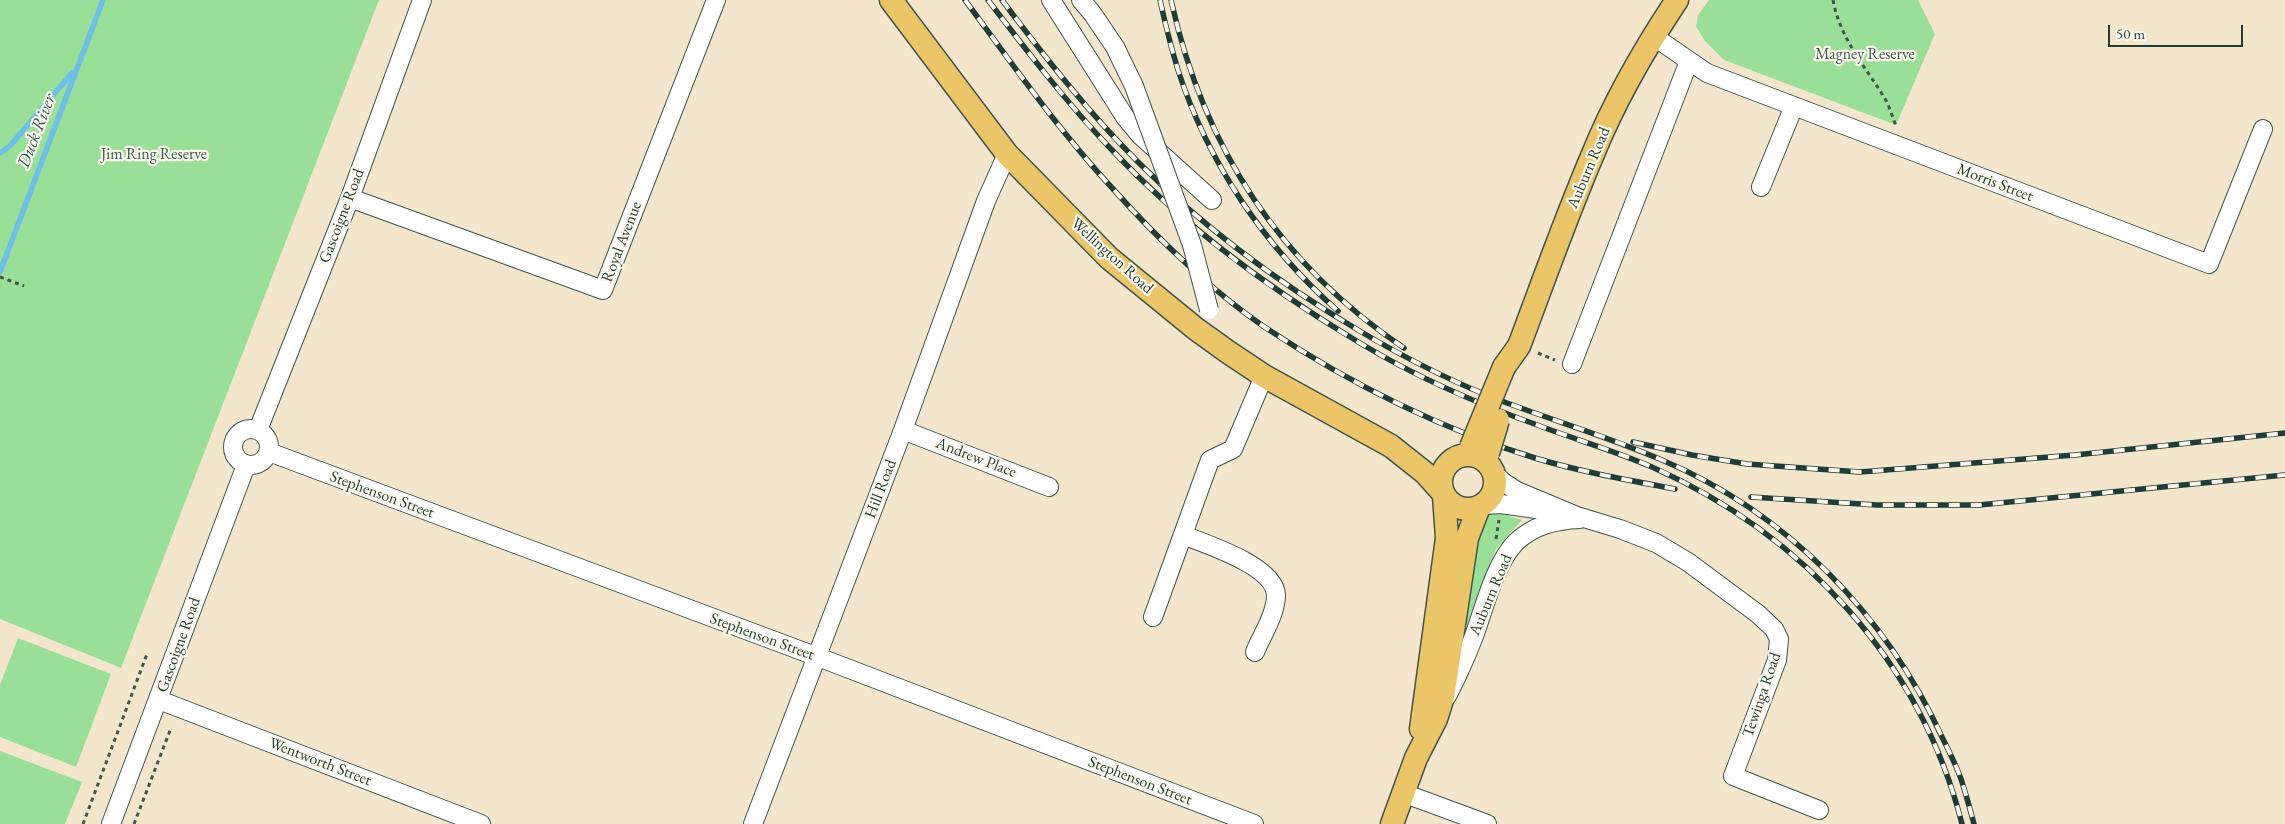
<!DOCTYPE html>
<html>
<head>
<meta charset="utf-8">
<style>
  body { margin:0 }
  #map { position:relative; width:2285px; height:824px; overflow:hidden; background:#f4e6cd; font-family:"EB Garamond",serif }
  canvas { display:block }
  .scale { position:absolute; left:2108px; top:25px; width:135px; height:22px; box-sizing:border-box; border:2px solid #1f3d34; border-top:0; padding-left:6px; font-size:15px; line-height:18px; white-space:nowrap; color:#1f3d34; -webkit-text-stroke:4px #fbf7ec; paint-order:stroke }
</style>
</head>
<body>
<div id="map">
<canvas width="2285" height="824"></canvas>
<div class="scale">50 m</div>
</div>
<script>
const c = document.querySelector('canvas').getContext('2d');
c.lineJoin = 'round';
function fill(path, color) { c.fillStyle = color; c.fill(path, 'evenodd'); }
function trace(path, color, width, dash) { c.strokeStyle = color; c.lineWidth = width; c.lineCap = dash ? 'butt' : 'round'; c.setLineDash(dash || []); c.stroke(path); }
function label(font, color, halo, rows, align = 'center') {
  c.font = font + ' "EB Garamond",serif'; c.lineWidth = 4.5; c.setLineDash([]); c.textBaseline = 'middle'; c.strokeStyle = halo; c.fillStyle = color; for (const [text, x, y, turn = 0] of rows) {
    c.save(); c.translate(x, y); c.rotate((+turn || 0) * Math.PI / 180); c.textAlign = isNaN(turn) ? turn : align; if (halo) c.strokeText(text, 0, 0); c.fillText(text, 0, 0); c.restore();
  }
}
fill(new Path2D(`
  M0 0H379L121 668 0 619Z
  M1709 0H1918L1935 34 1896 125 1724 60 1705 41 1696 27 1698 15Z
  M1494 511 1522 520 1496 549 1464 633 1477 528 1488 512Z
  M18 638 111 674 76 767 0 737V685Z
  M0 751 82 782 65 824H0Z`), '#99df98');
trace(new Path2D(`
  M0 153 10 146 72 73
  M0 272 103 0`), '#6dbee8', 5.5);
const minor = new Path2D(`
  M1051 0 1125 117 1140 135 1212 200
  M1081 0 1092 13
  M1653 36 1707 73 2209 264 2263 129
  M1761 187 1794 106
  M350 198 603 290 716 0
  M1572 364 1689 61
  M233 447a18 18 0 1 1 36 0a18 18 0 1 1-36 0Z
  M258 430 350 198 422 0
  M903 430 1049 487
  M269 452 818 657 1254 824
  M1493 472 1503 482 1517 491 1577 516 1620 529 1656 543 1688 562 1758 614 1774 629 1779 639 1777 660 1733 776 1819 810
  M1483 505 1501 504 1550 511
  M1183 535C1206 544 1275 566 1276 595 1276 614 1262 635 1255 652
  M1153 617 1210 460 1233 449 1264 376
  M1447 696C1457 677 1466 657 1474 636 1484 609 1495 563 1516 542 1534 525 1556 520 1580 519
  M159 700 481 824
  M1403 793 1487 824
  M111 824 246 465
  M753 824 903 430 986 201 1007 154`);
const major = new Path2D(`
  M891 0 1007 154 1109 258 1196 329 1228 352 1264 376 1391 446 1425 473 1442 492
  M1504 367 1519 346C1543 282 1566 217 1593 154 1615 100 1645 48 1677 0
  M1441 482a27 27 0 1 1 54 0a27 27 0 1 1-54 0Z
  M1421 729 1447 538 1444 496
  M1392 824 1416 758 1436 719 1443 697 1467 538 1479 507`);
trace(minor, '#3f564b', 20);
trace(major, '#3f564b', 25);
trace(new Path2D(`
  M1833 0C1840 38 1864 65 1884 97 1889 105 1892 116 1896 126
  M0 277 24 286
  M1538 353 1555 360
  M1496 539 1499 520
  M83 824 147 654
  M134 824 171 728`), '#3f564b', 3, [4, 4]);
trace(minor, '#fff', 18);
trace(major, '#edc569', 22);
const rail = new Path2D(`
  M965 0C1013 65 1059 131 1114 190 1157 238 1213 292 1266 328 1349 383 1441 429 1535 458 1581 472 1628 480 1675 489
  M988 0C1027 51 1066 102 1110 148 1183 226 1268 288 1360 343 1416 377 1478 404 1540 426 1577 440 1615 451 1652 467 1803 534 1921 662 1962 824
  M1002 0C1044 56 1088 112 1138 162 1203 227 1279 283 1358 330 1405 358 1456 384 1507 403 1558 422 1611 438 1662 460 1787 513 1886 615 1942 737 1949 751 1956 765 1961 779 1966 794 1970 809 1974 824
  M1160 0C1165 23 1171 47 1178 70 1208 163 1265 247 1338 311
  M1171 0C1203 145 1279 264 1404 348
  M1633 442 1692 455 1747 464 1860 472 2075 455 2285 433
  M1751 497 1877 505H1979L2285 475`);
trace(rail, '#1f3d34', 5.5);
trace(rail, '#fbf7ec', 4, [11]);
const minorBridge = new Path2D(`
  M1092 13 1115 47 1134 86 1192 245 1209 310`);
const majorBridge = new Path2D(`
  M1471 447 1504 367
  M1488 453 1498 420`);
trace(minorBridge, '#3f564b', 20, []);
trace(majorBridge, '#3f564b', 25, []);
trace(minorBridge, '#fff', 18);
trace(majorBridge, '#edc569', 22);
label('16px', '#375d48', '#fbf7ec', [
  ["Magney Reserve",1865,55],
  ["Jim Ring Reserve",154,155]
]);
label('16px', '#1f3d34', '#fbf7ec', [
  ["Auburn Road",1589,168,-67],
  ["Morris Street",1995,183,21],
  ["Gascoigne Road",342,216,-69],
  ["Royal Avenue",622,242,-69],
  ["Wellington Road",1112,256,42],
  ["Andrew Place",976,458,21],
  ["Hill Road",881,489,-69],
  ["Stephenson Street",382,495,20],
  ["Auburn Road",1491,595,-67],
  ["Stephenson Street",762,637,20],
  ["Gascoigne Road",179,645,-70],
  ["Tewinga Road",1762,695,-71],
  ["Wentworth Street",320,762,21],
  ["Stephenson Street",1140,781,21]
]);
label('italic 18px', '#325d61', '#fbf7ec', [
  ["Duck River",37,131,-69]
]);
</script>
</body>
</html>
